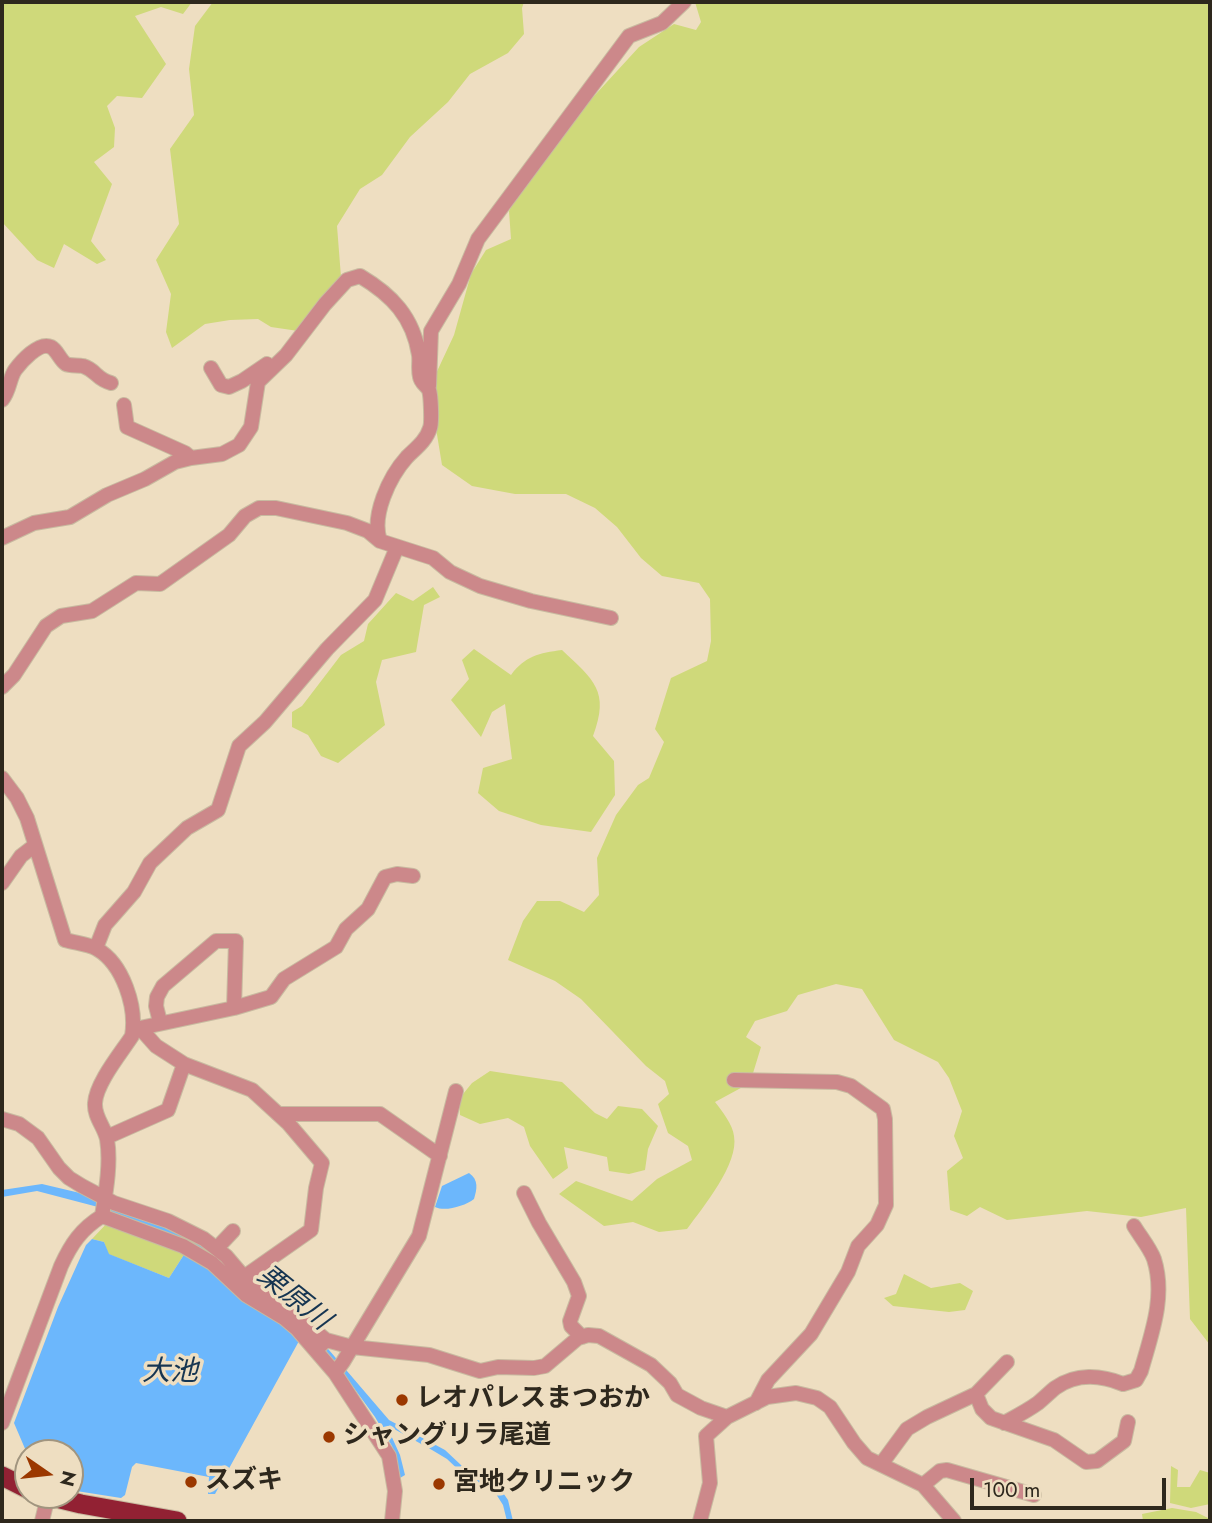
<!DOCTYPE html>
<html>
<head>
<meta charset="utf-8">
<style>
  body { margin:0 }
  #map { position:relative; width:1212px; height:1523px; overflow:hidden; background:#eedec1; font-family:Jost,sans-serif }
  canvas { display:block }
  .frame { position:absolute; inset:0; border:4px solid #2e281d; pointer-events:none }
  .north { position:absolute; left:14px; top:1439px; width:70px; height:70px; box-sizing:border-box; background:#eedec1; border:2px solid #a1957f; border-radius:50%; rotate:104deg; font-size:19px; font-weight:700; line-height:28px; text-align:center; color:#2e281d }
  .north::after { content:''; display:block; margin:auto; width:24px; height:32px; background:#9b3800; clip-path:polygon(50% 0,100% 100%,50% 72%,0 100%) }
  .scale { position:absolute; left:970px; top:1478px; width:196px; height:32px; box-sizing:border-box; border:4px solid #2e281d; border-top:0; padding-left:9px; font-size:21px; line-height:24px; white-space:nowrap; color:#2e281d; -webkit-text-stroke:5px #eedec1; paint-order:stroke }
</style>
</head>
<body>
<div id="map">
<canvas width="1212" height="1523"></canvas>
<div class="frame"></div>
<div class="north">N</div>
<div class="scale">100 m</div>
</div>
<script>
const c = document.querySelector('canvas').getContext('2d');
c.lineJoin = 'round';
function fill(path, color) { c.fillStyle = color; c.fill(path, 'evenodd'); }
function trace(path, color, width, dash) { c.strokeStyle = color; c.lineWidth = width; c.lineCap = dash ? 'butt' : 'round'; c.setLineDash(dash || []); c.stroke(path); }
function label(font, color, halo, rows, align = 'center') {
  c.font = font + ' Jost,"Noto Sans JP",sans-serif'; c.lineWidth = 7; c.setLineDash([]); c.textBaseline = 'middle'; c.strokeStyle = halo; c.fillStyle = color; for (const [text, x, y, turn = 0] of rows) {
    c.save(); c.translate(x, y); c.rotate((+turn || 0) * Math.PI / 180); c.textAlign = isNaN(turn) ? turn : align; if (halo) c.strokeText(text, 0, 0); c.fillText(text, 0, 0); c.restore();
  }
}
fill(new Path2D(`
  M2 2H192L183 14 161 7 135 16 166 64 142 98 117 96 107 106 115 128 114 147 94 162 112 184 91 241 106 260 97 264 64 244 54 268 37 260 2 222Z
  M213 2H524L522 8 524 34 508 53 470 74 448 102 410 137 382 175 360 189 337 226 341 277 305 332 271 327 258 319 230 320 205 324 172 348 166 332 171 294 156 260 179 224 170 149 194 115 189 69 195 26Z
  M695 2H1210V1345L1190 1319 1186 1208 1141 1217 1087 1211 1007 1220 980 1207 967 1216 950 1210 947 1171 963 1158 954 1136 962 1111 949 1078 938 1062 894 1040 862 989 836 984 798 995 787 1011 755 1021 746 1037 761 1047 750 1083 715 1102C722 1111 733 1125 734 1136 739 1164 703 1207 687 1229L659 1232 633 1222 604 1226 559 1194 576 1181 632 1201 657 1179 692 1160 688 1146 668 1133 658 1104 669 1094 665 1081 646 1066 581 999 555 981 508 960 523 921 537 901H560L584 912 599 895 597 858 616 815 638 785 649 778 664 742 655 729 671 678 707 661 711 641 710 599 699 583 662 576 641 558 617 527 595 508 566 494H515L472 486 442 465 430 392 433 380 454 335 471 274 486 250 511 239 509 211 526 179 573 119 639 47 674 24 696 30 701 22Z
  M433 587 440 597 424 605 416 652 382 660 376 682 385 725 338 763 321 756 308 735 292 727V712L302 706 341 655 364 641 368 624 396 593 413 601Z
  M474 649 511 675C525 656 539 653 562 650 594 680 610 691 593 736L614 761 615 795 591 832 541 825 499 811 478 793 483 768 512 759 505 704 492 712 481 737 451 700 469 679 462 660Z
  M490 1071 562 1082 595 1113 607 1119 618 1106 642 1109 658 1126 648 1149 645 1170 629 1174 609 1171 607 1157 564 1147 568 1168 553 1179 530 1146 524 1127 508 1118 480 1124 460 1115 459 1099 472 1083Z
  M109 1221 187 1250 169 1278 108 1254 104 1242 92 1239Z
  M904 1274 931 1288 960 1283 973 1291 965 1310 949 1312 893 1306 884 1298 896 1294Z
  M1171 1466 1178 1470 1177 1487H1190L1200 1470 1210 1473V1504L1191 1508 1170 1503Z
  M1172 1508 1196 1512 1210 1519V1521H1143L1142 1514Z`), '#cfd97a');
fill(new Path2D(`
  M469 1173C479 1180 477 1189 474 1199 465 1206 445 1212 435 1207L442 1186Z
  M42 1184 80 1193 197 1237 323 1343 389 1420 445 1450 461 1465 499 1487 508 1500 513 1521H507L503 1505 496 1494 464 1475 447 1459 432 1450 396 1430 390 1429V1433L400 1455 405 1475 400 1478 392 1446 375 1417 343 1373 232 1277 98 1207 37 1191 2 1197V1190Z
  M92 1239 104 1242 109 1254 169 1278 187 1250 284 1321 299 1341 215 1494H208L209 1477 136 1463 132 1467 125 1495 121 1498 70 1490V1453H28V1474L24 1470 26 1451 14 1423 58 1307 86 1245Z`), '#6cb7fc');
const minor = new Path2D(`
  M211 368 221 385 229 387 242 381 267 364
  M429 386 431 331 459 284 478 239 629 36 662 23 684 2
  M2 400C10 390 9 379 15 370 21 362 39 341 51 347 57 350 60 360 66 364 70 366 78 365 83 366 96 370 96 379 111 383
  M124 405 127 427 185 453 191 458
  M2 538 34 523 70 517 107 495 145 479 175 462 191 458 222 454 239 445 251 427 258 382 286 355 325 304 347 280 360 276C392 295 413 317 419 355 420 362 418 370 420 377 421 383 426 385 429 390 431 396 432 423 430 428 426 441 416 448 407 457 389 477 371 516 380 541
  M2 687 14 675 46 626 61 616 92 611 136 583 160 584 229 535 245 516 259 508H276L347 523 368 531 380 541 433 558 450 572 480 586 531 601 611 618
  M2 778 17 798 27 818 65 940C75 943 89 944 97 949 123 964 137 1007 132 1036 121 1053 96 1083 95 1103 94 1117 104 1126 107 1139 111 1163 106 1191 102 1216 81 1229 71 1244 61 1266L2 1423
  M2 883 21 856 34 846
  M96 948 105 925 134 892 150 863 187 828 218 810 239 746 265 722 327 649 375 600 397 547
  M160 1022 156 1006 157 997 163 986 216 941H236L234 1008
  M134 1027 140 1028 156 1046 184 1064 252 1090 288 1123 322 1163 316 1188 311 1230 244 1277
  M140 1028 234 1008 271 997 284 979 336 947 346 929 368 909 385 877 397 874 413 876
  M734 1080 837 1082 851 1086 883 1109 885 1119 886 1205 877 1225 858 1246 848 1272 811 1334 768 1380 756 1403
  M278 1114H380L440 1156
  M2 1119 19 1124 38 1138 59 1168 69 1178 82 1186 114 1203 168 1221 204 1239 226 1256 249 1283 288 1308 326 1340
  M107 1137 168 1110 184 1064
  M524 1193 539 1223 574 1282 579 1296 570 1321 571 1326 582 1337
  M102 1216 183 1246 212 1263 246 1295 284 1318 297 1329 335 1373 389 1456 395 1491 392 1521
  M217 1248 233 1231
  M316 1350 326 1340 352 1347 429 1355 480 1371 498 1367 534 1368 545 1366 578 1338 588 1335 599 1336 651 1365 670 1383 677 1395 701 1408 727 1417
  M335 1373 343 1362 419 1236 456 1091
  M976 1394 982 1409 991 1418 1054 1440 1086 1462 1097 1461 1124 1441 1128 1422
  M1004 1423C1015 1417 1027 1411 1038 1403 1044 1398 1049 1393 1055 1388 1076 1373 1101 1375 1123 1384L1136 1380 1141 1371C1151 1335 1166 1297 1154 1259 1150 1248 1140 1236 1134 1226
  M882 1463 907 1429 927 1417 976 1394 1007 1362
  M923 1485 940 1471 947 1470 1034 1495
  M42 1521 48 1496
  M700 1521 710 1483 706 1436 727 1417 767 1397 796 1393 817 1398 830 1407 854 1443 867 1458 923 1485 954 1521`);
const highway = new Path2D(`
  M2 1476 28 1489
  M44 1495 81 1504 177 1521`);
trace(minor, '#c8baa0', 16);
trace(highway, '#c8baa0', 21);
trace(minor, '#cc888a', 14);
trace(highway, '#922133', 19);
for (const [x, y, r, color] of [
  [402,1400,7,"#9b3800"],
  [329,1437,7,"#9b3800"],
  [191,1482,7,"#9b3800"],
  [439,1484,7,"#9b3800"]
]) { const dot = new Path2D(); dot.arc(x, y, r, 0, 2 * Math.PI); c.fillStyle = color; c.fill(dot); trace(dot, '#eedec1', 2.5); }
label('bold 26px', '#2e281d', '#eedec1', [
  ["レオパレスまつおか",416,1400],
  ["シャングリラ尾道",343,1437],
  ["スズキ",205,1482],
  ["宮地クリニック",453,1484]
], 'left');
label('italic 28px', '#163551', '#eedec1', [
  ["栗原川",293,1299,39],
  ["大池",170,1373]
]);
</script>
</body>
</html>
